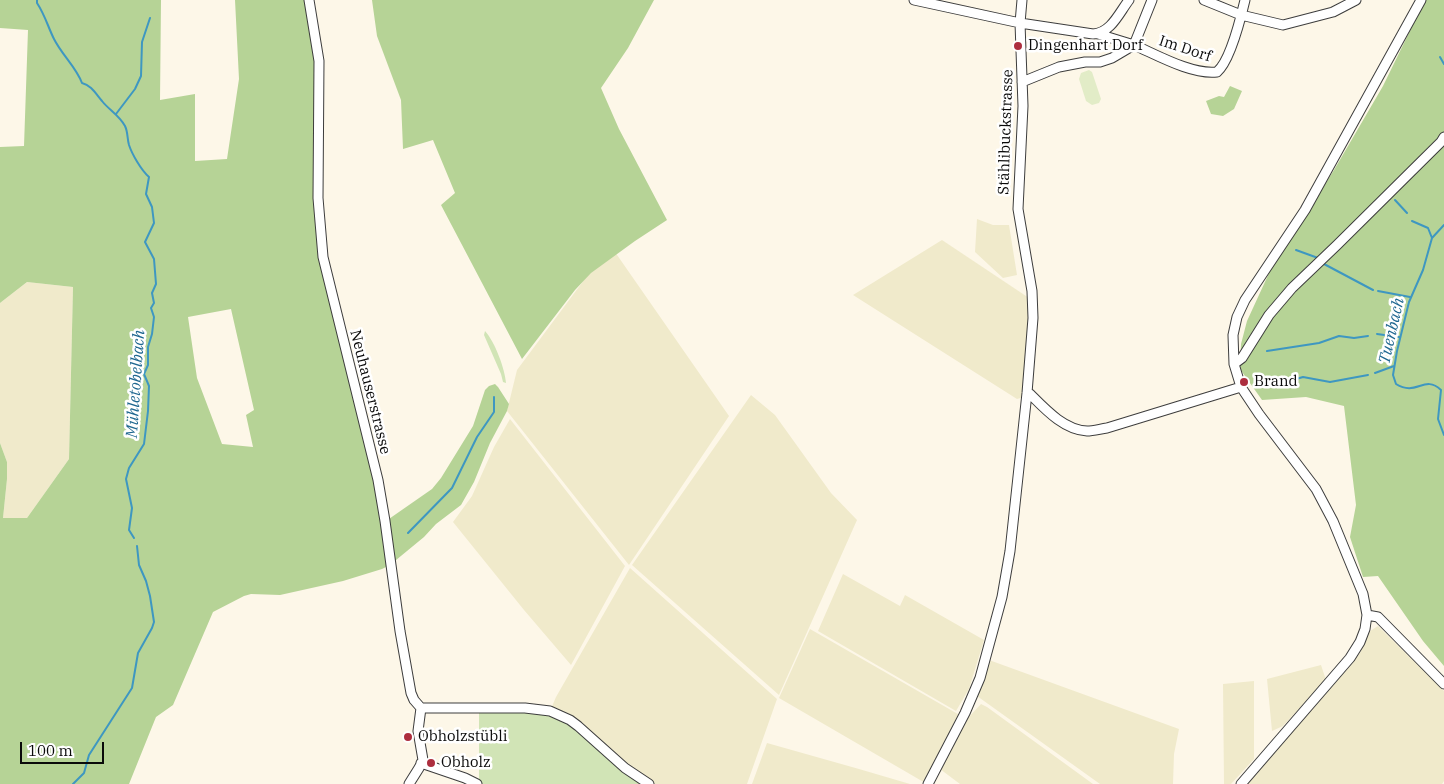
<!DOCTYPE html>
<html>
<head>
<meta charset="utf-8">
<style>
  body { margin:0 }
  #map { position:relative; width:1444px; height:784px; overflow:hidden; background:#fdf7e8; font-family:"IBM Plex Serif",serif }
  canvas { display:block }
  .scale { position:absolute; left:20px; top:742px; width:84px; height:22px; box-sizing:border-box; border:2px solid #0a0a0a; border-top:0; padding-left:6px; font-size:15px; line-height:18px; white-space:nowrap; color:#0a0a0a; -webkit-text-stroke:4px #fff; paint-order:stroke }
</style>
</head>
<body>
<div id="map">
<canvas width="1444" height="784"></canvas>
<div class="scale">100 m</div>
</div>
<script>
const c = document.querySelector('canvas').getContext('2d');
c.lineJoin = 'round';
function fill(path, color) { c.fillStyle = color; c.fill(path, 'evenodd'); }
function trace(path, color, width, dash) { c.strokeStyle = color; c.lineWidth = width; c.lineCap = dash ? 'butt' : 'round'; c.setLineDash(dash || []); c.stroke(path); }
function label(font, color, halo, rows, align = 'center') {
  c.font = font + ' "IBM Plex Serif",serif'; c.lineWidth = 5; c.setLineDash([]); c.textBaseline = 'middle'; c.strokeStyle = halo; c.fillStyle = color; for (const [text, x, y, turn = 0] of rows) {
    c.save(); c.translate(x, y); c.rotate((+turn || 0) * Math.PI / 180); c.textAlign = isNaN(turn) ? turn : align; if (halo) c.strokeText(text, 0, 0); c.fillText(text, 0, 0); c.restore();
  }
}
fill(new Path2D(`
  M977 219 993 225H1009L1017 275 1003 278 975 252Z
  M942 240 1029 298 1024 397 1017 399 853 295Z
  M615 252 729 416 629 565 507 411 517 370 590 272Z
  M27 282 73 287 69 459 27 518H3L7 479V462L0 443V303Z
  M751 395 775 415 831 493 857 520 779 695 632 565Z
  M510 419 625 566 571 665 524 610 453 522 472 496 494 447Z
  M630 568 777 699 747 784H649L550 711 556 697Z
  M843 574 900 606 905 595 984 640 969 689 956 711 818 631Z
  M1378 626 1444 691V781L1442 784H1244L1352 664 1360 653 1370 631Z
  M810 629 963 717 927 784 779 698Z
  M989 660 1179 729 1174 754 1173 784H1100L977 696Z
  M1321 665 1326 680 1283 726 1272 731 1267 679Z
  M1254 681V759L1231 784H1224L1223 684Z
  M981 704 987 707 1093 784H960L940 769 967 719Z
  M767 743 859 769 910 784H752Z`), '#f0eacb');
fill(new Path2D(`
  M485 331C495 342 505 369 506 383L503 382 501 374 484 335Z
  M479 712C499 712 523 709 544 714 581 722 614 760 643 784H482L479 781Z`), '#d1e4b6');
fill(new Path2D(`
  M0 0H161L160 100 195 94V161L227 159 239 79 235 0H309L314 21 323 257 386 521 432 489 441 478 473 426 485 390 489 386 495 384 498 387 509 404 507 411 490 443 474 482 461 505 436 524 424 537 390 565 382 569 343 581 280 595 251 594 244 596 213 612 173 705 156 717 129 784H0V443L7 462V479L3 518H27L69 459 73 287 27 282 0 303V147L24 146 28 30 0 28ZM231 309 254 410 246 415 253 447 222 444 197 378 188 317Z
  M372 0H654L628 48 601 88 619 129 667 220 635 241 591 273 575 290 522 359 441 205 455 193 433 140 403 149 401 100 377 36Z
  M1425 0H1444V666L1423 641 1378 576 1363 577 1350 537 1356 505 1344 406 1306 397 1262 400 1240 369 1241 344 1247 321 1270 271 1334 170 1383 86Z
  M1230 86 1242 91 1234 109 1223 116 1211 114 1206 101 1219 96 1224 97Z`), '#b6d396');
fill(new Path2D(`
  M1089 70 1092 72 1101 99 1099 103 1092 105 1086 101 1079 79 1081 73Z`), '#e2ecc7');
trace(new Path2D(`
  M37 0V3C45 15 48 27 54 39 62 55 76 67 82 83 91 85 96 94 102 101 109 110 119 115 125 126 128 132 127 138 129 145 132 154 141 170 149 177L146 194 152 207 154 223 145 242 154 259 156 284 152 293 154 303 151 308 154 317 152 334 148 347V365L144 374 149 386 148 411 144 444 129 468 126 479 132 508 129 530 134 538
  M1440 57 1444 64
  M116 114 135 89 141 76 142 42 150 18
  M1395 200 1407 213
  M1412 221 1428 228 1432 238
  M1444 225 1432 238 1423 270 1409 302 1397 351 1393 375 1396 384C1417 397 1424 374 1441 390L1438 419 1444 435
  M1296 250 1318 258
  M1324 264 1373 290
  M1378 291 1410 297
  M1377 334 1399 337
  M1267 351 1319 343 1339 336 1354 338 1368 336
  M1375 373 1394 366
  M1274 382H1286L1303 377 1330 382 1368 375
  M408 533 452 488 477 437 494 412V397
  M73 784 84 773 89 755 132 688 138 653 152 628 154 622 150 596 146 581 139 565 137 546`), '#3e97c1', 2);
const minor = new Path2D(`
  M309 0 319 61 318 198 323 257 378 480 385 521 400 631 411 693 414 700 421 708 418 731 423 760 419 768 409 784
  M914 0 1020 23 1093 34C1111 33 1119 13 1129 0
  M1204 0 1241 15 1283 25 1333 12 1356 0
  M1098 34 1134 45 1152 0
  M1022 82 1059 67 1085 62H1100L1112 58 1134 45C1157 55 1192 75 1217 72 1230 61 1241 17 1245 0
  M1234 364 1242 358 1269 315 1292 288 1337 245 1441 142 1444 137
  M1027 393 1030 394C1045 409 1064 430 1087 431 1093 431 1100 429 1107 428L1241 387
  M1367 615 1378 617 1444 684
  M421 708H525L550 711 570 720 578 726 625 768 649 784
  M421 763 465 778 477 784
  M928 784 965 713 980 678 1002 597 1010 551 1027 393 1033 318 1032 291 1018 209 1023 106 1020 23 1022 0
  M1241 784 1350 658 1360 642 1365 629 1367 615 1363 594 1333 521 1316 489 1259 414 1241 387 1234 364 1233 335 1237 317 1245 300 1305 210 1421 0`);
trace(minor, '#3d3d3d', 11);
trace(minor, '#fff', 9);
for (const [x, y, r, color] of [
  [1018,46,5,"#ad2e3e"],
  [1244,382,5,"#ad2e3e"],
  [408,737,5,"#ad2e3e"],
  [431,763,5,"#ad2e3e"]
]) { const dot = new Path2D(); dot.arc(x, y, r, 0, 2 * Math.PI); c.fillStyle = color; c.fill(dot); trace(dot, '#fff', 2); }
label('15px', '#0a0a0a', '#fff', [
  ["Dingenhart Dorf",1028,46],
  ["Brand",1254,382],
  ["Obholzstübli",418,737],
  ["Obholz",441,763]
], 'left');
label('15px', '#0a0a0a', '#fff', [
  ["Im Dorf",1185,49,18],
  ["Stählibuckstrasse",1006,132,-88],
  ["Neuhauserstrasse",370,392,76]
]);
label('italic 16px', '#1f6790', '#fff', [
  ["Tuenbach",1392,331,-77],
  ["Mühletobelbach",136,384,-86]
]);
</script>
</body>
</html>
